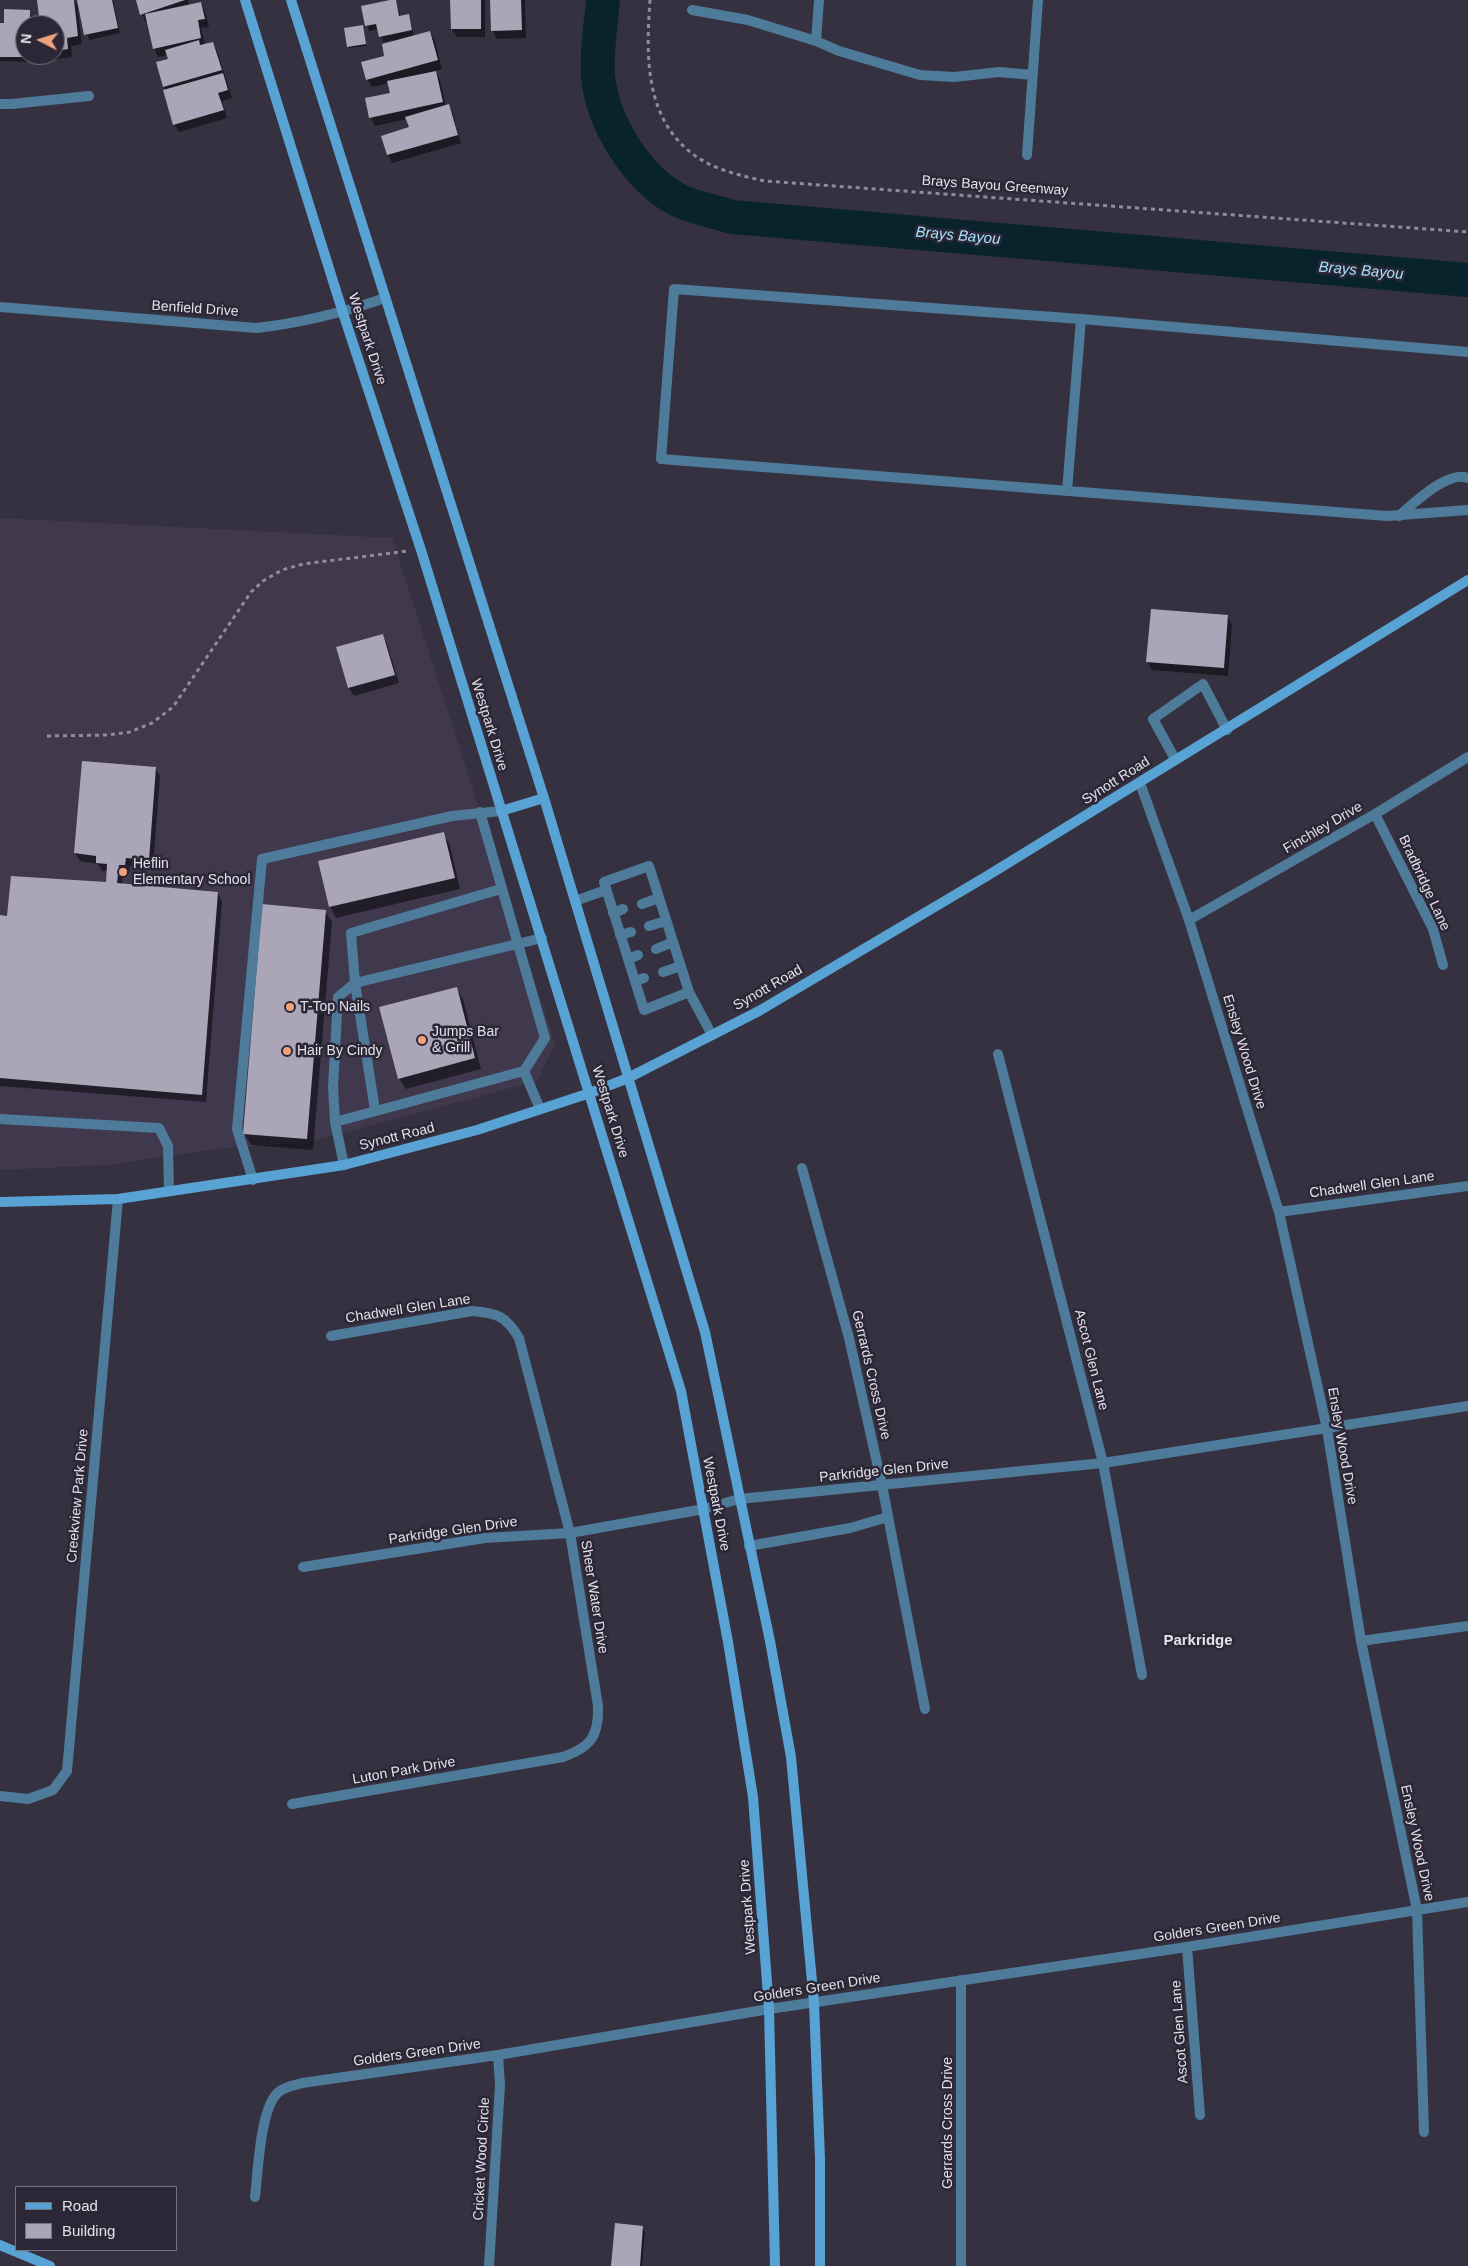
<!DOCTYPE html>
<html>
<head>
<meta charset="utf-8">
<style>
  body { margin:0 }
  #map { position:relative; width:1468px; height:2266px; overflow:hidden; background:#363140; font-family:Helvetica,sans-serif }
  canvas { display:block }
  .legend { position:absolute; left:15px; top:2186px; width:162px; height:65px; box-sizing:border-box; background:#2c2736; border:1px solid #75717e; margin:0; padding:6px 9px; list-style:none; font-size:15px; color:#e3e0ea }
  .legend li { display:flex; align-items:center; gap:10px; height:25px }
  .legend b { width:25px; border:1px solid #75717e }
  .north { position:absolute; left:15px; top:15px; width:50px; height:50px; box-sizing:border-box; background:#2c2736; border:1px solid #75717e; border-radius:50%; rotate:275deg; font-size:14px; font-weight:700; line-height:20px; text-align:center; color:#e3e0ea }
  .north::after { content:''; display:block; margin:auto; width:18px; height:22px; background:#f0a27a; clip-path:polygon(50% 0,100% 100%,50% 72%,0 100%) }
</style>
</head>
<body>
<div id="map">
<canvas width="1468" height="2266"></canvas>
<ul class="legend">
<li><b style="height:6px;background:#58a3d4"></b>Road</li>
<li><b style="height:14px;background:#aba5b8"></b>Building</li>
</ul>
<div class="north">N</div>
</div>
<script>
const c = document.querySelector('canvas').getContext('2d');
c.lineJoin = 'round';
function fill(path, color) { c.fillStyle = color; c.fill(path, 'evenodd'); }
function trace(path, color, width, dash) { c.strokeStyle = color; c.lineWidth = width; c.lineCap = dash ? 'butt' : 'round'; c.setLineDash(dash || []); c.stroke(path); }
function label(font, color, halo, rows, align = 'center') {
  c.font = font + ' Helvetica,sans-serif'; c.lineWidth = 5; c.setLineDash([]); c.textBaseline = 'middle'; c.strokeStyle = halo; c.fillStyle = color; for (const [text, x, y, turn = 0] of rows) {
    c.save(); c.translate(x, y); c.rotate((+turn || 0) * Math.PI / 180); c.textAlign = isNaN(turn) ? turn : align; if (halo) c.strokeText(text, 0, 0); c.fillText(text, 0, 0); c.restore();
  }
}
fill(new Path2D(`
  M0 518 392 538 555 1044 537 1081 305 1143 223 1148 108 1165 0 1170Z`), '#40394e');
fill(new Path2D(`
  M46 0H74L77 5 82 44 71 46 72 57 50 60 47 55H55V25H42Z
  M78 0H113L120 33 89 40Z
  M137 0H188L189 5 201 3 205 11 209 27 201 28 205 45 213 43 217 51 232 98 222 101 227 118 179 132 174 124 158 63 169 60 168 55 158 57 154 48 148 22 146 23 142 14Z
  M395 0 401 17 408 16 411 21 414 37 430 32 435 41 442 69 435 71 440 80 446 106H448L453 114 461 143 392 163 388 155 410 128 407 119 375 126 371 118 391 94 389 83 372 87 367 79 386 57 393 42V40L383 42 379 29 369 31 362 7Z
  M451 0H485V37H457L452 29Z
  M491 0H525L526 38 497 39 492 30Z
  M29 11 32 17V25H25V55H31V62L0 61V24H5Z
  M363 26 366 46 349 48 348 46Z
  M1228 617 1232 625 1228 676 1152 670 1148 662Z
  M383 635 387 643 399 683 354 696 349 688 338 648Z
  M155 768 160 776 153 868 130 866 129 873H123L122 885 218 893 222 902 206 1102 0 1086V916L8 917 107 883 108 871H102L98 864 80 861 75 853Z
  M443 833 450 845 460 889 336 918 330 907 320 862Z
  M325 911 332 922 313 1150 251 1145 244 1133Z
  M456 988 463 999 481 1069 406 1089 399 1078Z
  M642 2227 645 2232 642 2266H612Z`), '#0007');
trace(new Path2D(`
  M603 0C601 24 596 52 598 76 602 121 636 178 678 200 693 208 715 211 732 217L1468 280`), '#09232d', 34);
fill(new Path2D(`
  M37 0H74L78 36 67 38 68 49 55 51V25H40Z
  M77 0H112L118 28 84 35Z
  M136 0H185L140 15Z
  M390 0H396L399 16 409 14 412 30 379 37 376 24 365 26 361 6Z
  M450 0H481V29H451Z
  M490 0H521L522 30 491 31Z
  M201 2 205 19 198 20 201 38 153 49 145 14Z
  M4 9 30 10V25H25V55H29V57H0V23H4Z
  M363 25 366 44 347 47 344 28Z
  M430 31 438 60 366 80 361 62 384 56 382 44Z
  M199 40 200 45 213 42 222 70 163 87 156 62 168 59 165 50Z
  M436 71 443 102 369 118 365 98 390 93 387 81Z
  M223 73 228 90 218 93 224 110 173 125 163 90Z
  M449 104 458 135 387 155 381 136 409 127 405 117Z
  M1151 609 1228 615 1224 668 1146 662Z
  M383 634 395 675 348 688 336 647Z
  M82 761 156 767 149 860 126 858 125 865H119L117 883 218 892 202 1095 0 1078V915L7 916 11 876 106 882 107 864 96 863V856L74 853Z
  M444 832 455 878 329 907 318 861Z
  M262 904 326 910 307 1139 243 1134Z
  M457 987 475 1058 398 1079 379 1007Z
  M615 2223 643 2226 640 2266H611Z`), '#aba5b8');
trace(new Path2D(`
  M650 0C646 56 644 121 697 157 716 170 742 176 765 181L1468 232
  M47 736 107 735 130 732 152 723 173 707 251 592 263 581 282 570 303 564 408 551`), '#908c98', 3, [4, 4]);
trace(new Path2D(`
  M692 10 748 20 816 41 839 51 920 75 954 77 999 72 1033 75
  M816 41 819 0
  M1027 155 1038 0
  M1468 352 1081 319 674 289 661 459 1387 516 1468 510
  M1067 491 1081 319
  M1399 516C1414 503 1448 470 1468 478
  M1175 759 1153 719 1203 684 1227 730
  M480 812 545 1038 524 1071
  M575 901 606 890
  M642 904 659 898
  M613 913 623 909
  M649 926 666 921
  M620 935 631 932
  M656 949 673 942
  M628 959 638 955
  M663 972 681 966
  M635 981 644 978
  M689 992 644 1010 604 882 649 866 689 992 712 1035
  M375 1110 355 983 351 933 501 889
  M0 1119 159 1128 168 1146 169 1191
  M335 1122 524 1071 540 1109
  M344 1165 335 1122 333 1087 338 997 355 983 542 938
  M253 1180 237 1129 262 859 452 816 501 811
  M749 1546 850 1528 888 1517`), '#4e7b9a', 10);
trace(new Path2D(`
  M0 104H12L89 96
  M0 307 256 328C301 323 342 313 385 298
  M1140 783 1189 920 1279 1212 1327 1429 1361 1641 1417 1910 1424 2132
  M1375 814 1433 929 1443 965
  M1189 920 1375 814 1468 757
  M998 1054 1103 1463 1142 1675
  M802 1168 849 1338 882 1485 925 1709
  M1279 1212 1468 1186
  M303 1567 485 1538 570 1533 704 1509 739 1499 1103 1463 1468 1406
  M1361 1641 1468 1626
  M0 1796 28 1799 53 1790 67 1771 118 1199
  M292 1804 563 1757C591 1747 599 1736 598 1706L570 1533 519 1338C506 1316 497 1313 472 1311L331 1336
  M1187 1947 1200 2115
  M961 1980V2266
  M255 2197C258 2173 260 2104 280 2091 285 2087 296 2085 302 2083L498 2055 769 2009 1187 1947 1468 1902
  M489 2266 500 2085 498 2055`), '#4e7b9a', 10);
trace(new Path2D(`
  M245 0 343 313 421 550 681 1391 728 1642 753 1797 769 2009 775 2266
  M291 0 544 798 705 1332 770 1641 791 1757 814 2003 820 2159V2266
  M501 811 544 798
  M0 1202 118 1199 344 1165 477 1130 590 1093 628 1078 759 1011 987 876 1468 580
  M0 2245 50 2266`), '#58a3d4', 10);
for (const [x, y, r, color] of [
  [123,872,5,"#f0a27a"],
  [290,1007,5,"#f0a27a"],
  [422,1040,5,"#f0a27a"],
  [287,1051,5,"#f0a27a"]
]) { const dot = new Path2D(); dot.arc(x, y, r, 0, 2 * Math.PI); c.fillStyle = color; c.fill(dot); trace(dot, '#2c2736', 2); }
label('14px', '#e3e0ea', '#2c2736', [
  ["Brays Bayou Greenway",995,186,4],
  ["Benfield Drive",195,309,4],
  ["Westpark Drive",367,339,72],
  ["Westpark Drive",489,725,73],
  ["Synott Road",1116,781,-32],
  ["Finchley Drive",1323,828,-30],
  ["Bradbridge Lane",1424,883,65],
  ["Synott Road",768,988,-30],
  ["Ensley Wood Drive",1244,1052,73],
  ["Westpark Drive",610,1112,73],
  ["Synott Road",397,1137,-14],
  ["Chadwell Glen Lane",1372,1185,-8],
  ["Chadwell Glen Lane",408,1309,-9],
  ["Ascot Glen Lane",1091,1360,76],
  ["Gerrards Cross Drive",871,1375,77],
  ["Ensley Wood Drive",1342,1446,80],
  ["Parkridge Glen Drive",884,1471,-6],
  ["Creekview Park Drive",78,1496,-85],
  ["Westpark Drive",716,1504,79],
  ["Parkridge Glen Drive",453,1531,-8],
  ["Sheer Water Drive",594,1597,81],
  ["Luton Park Drive",404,1771,-10],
  ["Ensley Wood Drive",1417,1843,78],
  ["Westpark Drive",748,1907,-94],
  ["Golders Green Drive",1217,1928,-9],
  ["Golders Green Drive",817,1988,-9],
  ["Ascot Glen Lane",1180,2032,-94],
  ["Golders Green Drive",417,2053,-8],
  ["Gerrards Cross Drive",948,2123,-90],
  ["Cricket Wood Circle",482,2159,-87]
]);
label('14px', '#e3e0ea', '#2c2736', [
  ["Heflin",133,864],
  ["Elementary School",133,880],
  ["T-Top Nails",300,1007],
  ["Jumps Bar",432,1032],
  ["& Grill",432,1048],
  ["Hair By Cindy",297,1051]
], 'left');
label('italic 15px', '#a4e2fe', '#2c2736', [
  ["Brays Bayou",958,236,5],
  ["Brays Bayou",1361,271,5]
]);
label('bold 15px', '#e3e0ea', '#2c2736', [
  ["Parkridge",1198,1641]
]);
</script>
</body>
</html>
